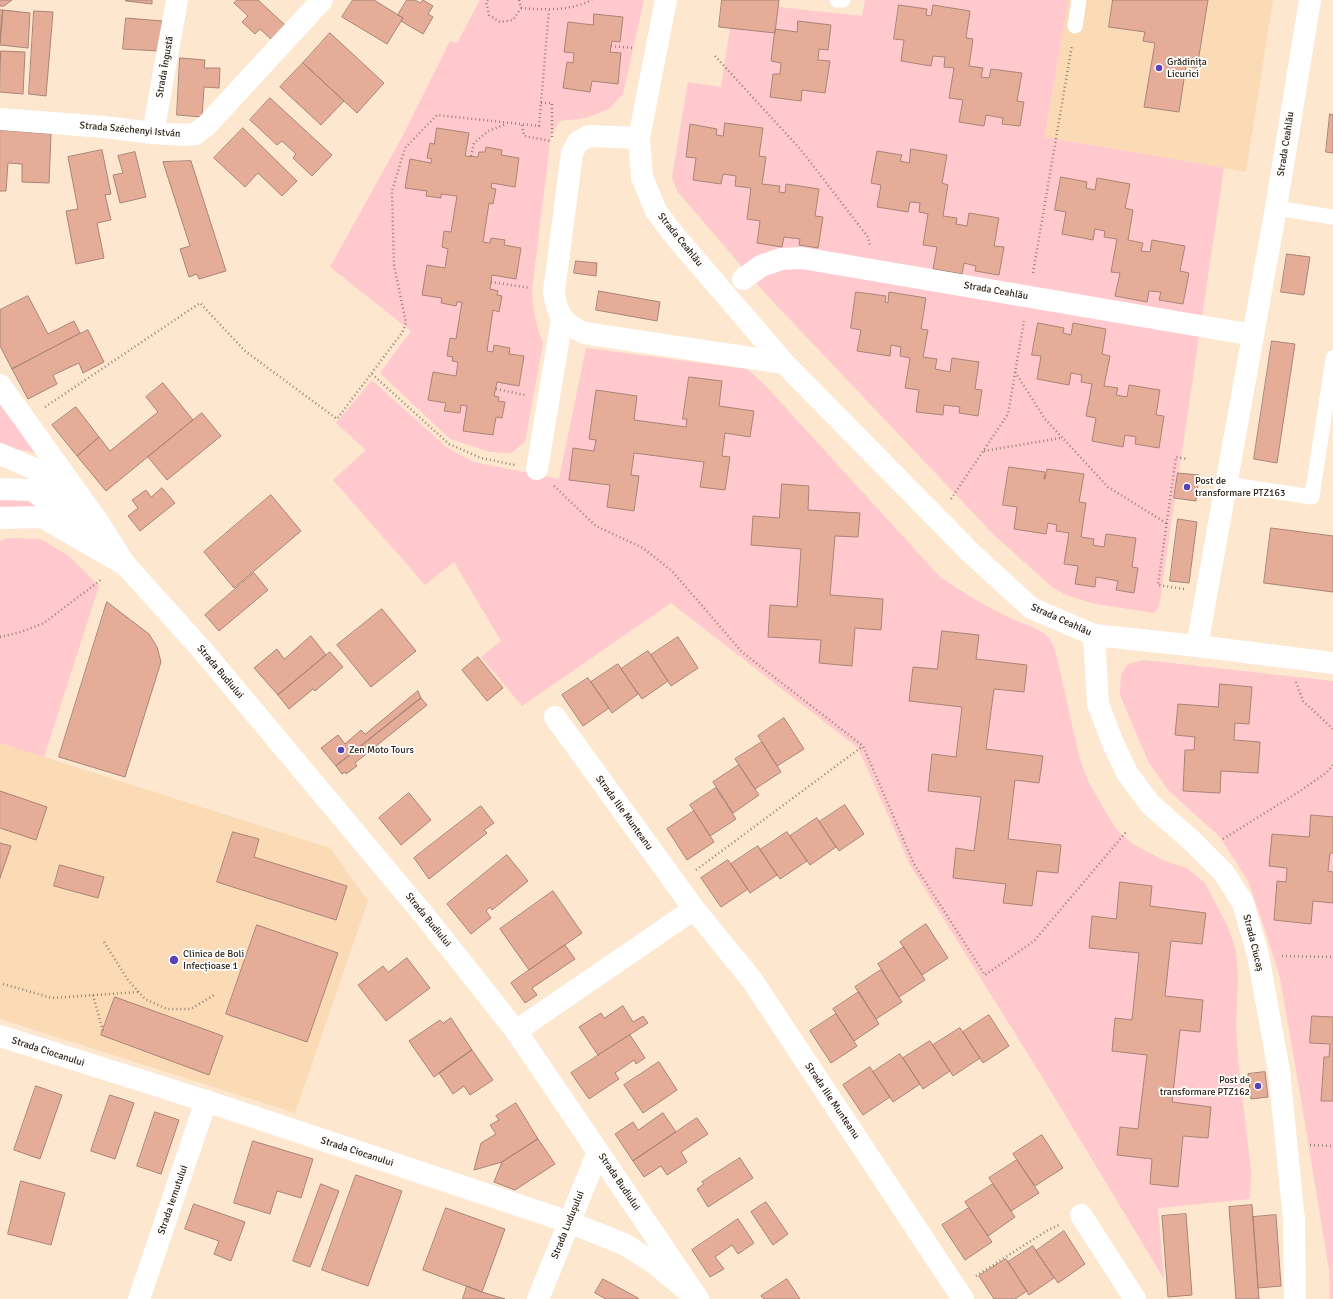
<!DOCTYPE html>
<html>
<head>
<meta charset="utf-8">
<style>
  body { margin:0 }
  canvas { display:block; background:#fde7cf }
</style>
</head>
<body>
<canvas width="1333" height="1299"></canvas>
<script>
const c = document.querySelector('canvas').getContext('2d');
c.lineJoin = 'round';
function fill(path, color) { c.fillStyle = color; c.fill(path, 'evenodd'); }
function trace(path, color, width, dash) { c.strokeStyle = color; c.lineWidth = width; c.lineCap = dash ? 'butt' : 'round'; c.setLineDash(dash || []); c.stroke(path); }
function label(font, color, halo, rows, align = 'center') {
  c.font = font + ' Signika,sans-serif'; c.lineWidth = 3.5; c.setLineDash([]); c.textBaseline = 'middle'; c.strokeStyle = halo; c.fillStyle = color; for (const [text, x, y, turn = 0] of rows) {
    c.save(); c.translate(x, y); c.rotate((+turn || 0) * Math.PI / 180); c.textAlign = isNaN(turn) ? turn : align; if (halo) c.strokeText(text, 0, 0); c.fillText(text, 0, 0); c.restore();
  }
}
fill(new Path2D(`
  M1068 0H1273L1246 172 1045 137Z
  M0 743 330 848 368 901 295 1113 0 1019Z`), '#fbdab6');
fill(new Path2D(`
  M480 0H644L623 94 609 109 586 118 560 121 551 135 532 289C533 309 535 324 543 343L525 442 511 453 490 452 450 439 380 373 411 331 330 267 401 139 450 41 457 43Z
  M865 0H1068L1045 137 1224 168 1159 607 1154 613 1091 603 1069 596 1053 588 994 535 763 291 677 191 672 177 688 82 721 87 734 2 862 16Z
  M586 348 747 369 763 383 940 577C961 591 983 605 1006 616 1019 623 1036 626 1047 636 1053 642 1055 651 1057 658L1080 760 1088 781 1104 809 1116 829 1133 844 1165 861 1187 868 1205 883 1227 925 1236 950 1238 978 1236 1025 1239 1067 1251 1171 1250 1199 1158 1208 1164 1279 1041 1075 910 865 858 748 671 603 522 706 481 657 501 641 454 562 425 585 333 480 366 450 336 423 372 380 446 447 474 462 559 479Z
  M0 405 37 453 6 447 0 443Z
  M0 497H33L40 507 0 508Z
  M8 538 41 539 69 556 99 586 44 757 0 743V541Z
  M1144 660 1333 681V1299H1330L1329 1270 1301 1099 1280 978 1264 927 1248 881 1220 837 1168 790 1149 763 1131 721 1120 695 1121 674 1128 664Z`), '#ffc9ce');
const building = new Path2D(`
  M0 0H12L4 6H0Z
  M126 0H152V4L126 1Z
  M237 0H258L285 25 272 40 260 29 255 34 242 22 248 16 234 3Z
  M353 0H374L403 18 387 44 342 17Z
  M407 0H415L420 3 423 0 433 6 428 14 433 17 423 34 401 21 403 18 398 15Z
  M722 0H779L775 33 719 27Z
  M1113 0H1208L1197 68 1186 66 1179 112 1144 107 1155 43 1143 41 1145 32 1109 27Z
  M899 5 927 9 926 15 931 16 933 5 970 11 966 38 973 39 969 66 983 68 981 77 989 78 991 69 1022 73 1017 101 1024 102 1020 126 1002 124 1003 118 986 115 984 126 959 122 963 100 949 98 954 68 944 67 945 57 933 56 931 66 901 61 904 40 894 39Z
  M0 10H3L0 43Z
  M3 10 30 13 28 48 0 45Z
  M34 11 53 12 46 96 29 94Z
  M594 14 623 17 620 42 612 41 610 52 621 53 618 84 592 81 590 92 563 88 567 62 573 63 574 53 564 52 568 22 593 25Z
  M126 18 162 21 159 51 123 49Z
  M798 21 831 25 828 50 819 49 818 60 830 61 825 93 802 90 801 101 770 97 773 74H780L781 63 771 61 775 29 797 32Z
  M330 33 384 83 357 113 303 63Z
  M1 51 25 52 23 94 0 92Z
  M180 58 205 60 204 68H220L219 88 204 87 202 117 177 115Z
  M303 63 344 101 321 125 280 87Z
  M270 98 332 155 312 176 293 158 296 154 282 141 277 145 250 120Z
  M1330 114 1333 115V153L1326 152Z
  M725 123 763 128 759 156 766 157 762 184 780 186 779 192 785 193 786 184 819 189 815 216 823 217 818 248 799 245 800 239 784 237 782 247 757 243 760 221 747 219 751 188 735 186 736 176 723 174 721 184 693 180 696 158 686 157 690 124 717 129 716 135 723 136Z
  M243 128 297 181 282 196 258 173 245 187 214 158Z
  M437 128 469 133 465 156 478 157 479 152H485L486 147 502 150 501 155 519 158 515 187 492 183 491 188 496 189 493 204 489 203 483 242 490 243 491 238 505 240 504 245 521 248 516 279 492 275 490 289 498 291 497 295 502 296 499 312 493 310 487 351 493 352 494 345 510 348 509 354 524 356 519 386 497 382 494 396 499 397 498 401 505 402 502 418 496 417 493 435 463 431 467 406 461 405 460 413 444 411 446 403 428 400 433 372 456 376 458 362 452 361 453 357 447 356 450 338 456 339 462 302H457L456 306 441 303 442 298 422 295 427 265 445 268 448 249 442 247 444 231 451 232 457 196 441 194V198L426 196 427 191 405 188 410 159 431 163 432 159 427 158 430 143 434 144Z
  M0 130 51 134 49 183 22 182V164L8 163 6 191H0Z
  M911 149 947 155 942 183 948 185 943 216 957 218 956 224 967 226 969 213 999 218 994 246 1004 247 999 275 975 271 976 266 964 263 962 274 933 269 937 247 923 245 928 214 919 212 920 203 910 202 908 212 877 207 881 185 871 183 877 151 902 155 900 161 909 163Z
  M102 150 111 194 105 195 111 220 97 223 104 258 76 264 66 211 78 209 68 157Z
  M135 152 146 197 120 203 113 175 123 173 118 156Z
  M191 161 226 271 199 279 197 274 189 277 180 249 190 246 163 162Z
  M1061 177 1087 182 1086 188 1095 190 1097 178 1130 184 1125 208 1133 210 1128 240 1143 243 1141 251 1150 252 1152 240 1185 246 1180 271 1189 273 1183 304 1159 300 1161 292 1149 291 1147 302 1115 296 1120 273 1111 272 1117 239 1104 237 1105 231 1095 229 1093 240 1062 234 1066 212 1055 210Z
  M1287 254 1310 257 1304 295 1281 292Z
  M576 261 597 263 596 276 574 273Z
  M599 291 660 302 657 321 596 310Z
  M856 292 886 296 885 302 888 303 889 292 926 298 921 329 928 330 923 357 937 359 935 369 950 372 952 358 979 362 975 389 982 390 978 416 959 413 960 407 944 405 943 415 916 412 919 390 905 388 910 358 900 356 901 347 891 345 890 356 857 351 861 330 851 328Z
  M28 296 48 334 74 321 80 333 12 369 0 346V310Z
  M1038 323 1064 328 1063 333 1071 335 1073 323 1106 329 1102 354 1110 356 1104 386 1118 388 1116 395 1127 397 1129 385 1160 390 1156 415 1164 416 1159 448 1135 444 1136 437 1125 435 1123 447 1092 441 1096 418 1086 416 1092 384 1081 382 1082 375 1071 373 1069 385 1037 379 1041 356 1032 355Z
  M88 330 104 362 83 373 79 363 53 375 57 384 28 399 12 369Z
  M1272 341 1295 344 1277 463 1254 459Z
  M689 377 722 381 719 406 754 411 750 437 725 433 722 456 730 457 725 490 700 487 704 462 634 453 631 475 639 476 634 511 607 507 610 485 569 480 573 448 594 451 596 440 589 439 596 390 637 396 634 420 686 427 687 419H683Z
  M163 383 193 420 106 491 77 456 99 437 110 451 158 412 146 397Z
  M76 407 99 437 77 456 52 425Z
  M202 413 221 436 167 480 148 457Z
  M1009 467 1045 472 1044 479H1045L1047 469 1084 474 1079 502 1086 503 1081 537 1094 539 1093 545 1104 547 1106 534 1136 538 1132 567 1138 568 1134 593 1116 590 1118 581 1096 577 1095 587 1075 584 1078 566 1064 564 1069 533 1056 531 1057 525 1048 523 1046 534 1014 529 1017 507 1003 505Z
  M1178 473 1199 475 1196 501 1174 498Z
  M782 484 809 486 808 510 860 513 858 537 835 536 830 595 883 599 881 630 855 628 852 666 819 663 821 640 768 637 770 605 797 607 801 549 751 545 753 516 779 518Z
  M162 488 175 503 140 531 128 516 138 508 132 500 146 490 151 497Z
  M271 495 301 531 234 588 204 552Z
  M1178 519 1197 522 1189 583 1170 581Z
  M1271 528 1333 536V592L1264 583Z
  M254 573 268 590 219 631 205 615Z
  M107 602 149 634 157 647 161 662 125 777 59 757Z
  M382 609 416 651 371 687 337 645Z
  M942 631 979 635 976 659 1027 665 1024 692 994 689 986 749 1043 756 1039 783 1015 780 1008 839 1061 845 1058 873 1037 871 1032 906 1003 903 1006 884 953 878 956 848 974 851 981 797 928 791 932 754 956 757 962 707 909 701 913 667 937 669Z
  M311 636 326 655 278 695 254 668 277 649 284 659Z
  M678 637 698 668 671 686 651 655Z
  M648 651 668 681 642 699 621 669Z
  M330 652 343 667 315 691 313 689 289 709 278 695Z
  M478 657 503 688 487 701 462 670Z
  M618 664 638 694 612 713 591 682Z
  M588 678 609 708 583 726 562 695Z
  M1220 684 1252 687 1249 724 1235 723 1234 740 1260 742 1258 773 1221 771 1220 793 1183 791 1185 750H1194L1195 737 1175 735 1178 704 1218 707Z
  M418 691 421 698 336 766 321 748 338 735 345 744 361 730 365 734Z
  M421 698 427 705 355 763 357 766 346 774 345 772 342 774 336 766Z
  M784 718 804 749 777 766 758 736Z
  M762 742 781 772 755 789 735 759Z
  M739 765 759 795 733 813 713 782Z
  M716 788 736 819 710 836 690 805Z
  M0 791 47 807 36 840 0 828Z
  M409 793 431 820 401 845 379 818Z
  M845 805 864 834 839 851 819 822Z
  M481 806 494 823 484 830 487 833 429 879 414 858Z
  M694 811 714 842 687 860 667 829Z
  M1311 815 1333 817V853H1330L1328 871 1333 872V903L1313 901 1311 924 1274 920 1277 881 1286 882 1287 868 1269 866 1272 834 1309 837Z
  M817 818 836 847 810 865 790 836Z
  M233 832 259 839 254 857 347 886 336 920 217 882Z
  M787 832 807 861 780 879 760 850Z
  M0 843 11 846 0 878Z
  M758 846 777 875 750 893 731 864Z
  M507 855 528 881 492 910 490 907 486 911 491 918 471 934 447 904Z
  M728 860 748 889 721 907 701 878Z
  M60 865 104 877 98 898 54 886Z
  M1120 882 1152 886 1150 906 1206 913 1202 944 1171 941 1165 996 1203 1000 1200 1032 1180 1030 1172 1102 1211 1107 1208 1138 1183 1136 1178 1187 1150 1184 1152 1159 1117 1155 1120 1127 1138 1129 1147 1055 1112 1051 1115 1018 1132 1020 1139 953 1089 948 1092 916 1116 919Z
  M553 891 582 933 529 970 500 929Z
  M926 924 948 958 922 975 900 942Z
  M257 925 338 953 307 1042 226 1014Z
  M565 945 575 959 532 988 537 995 525 1003 511 983Z
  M904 947 925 980 899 997 878 964Z
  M407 958 430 988 386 1021 358 985 383 966 388 972Z
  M881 970 902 1002 876 1019 855 987Z
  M859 992 879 1024 854 1041 833 1009Z
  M115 997 223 1036 209 1075 101 1035Z
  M623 1006 633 1022 643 1016 648 1023 598 1055 579 1027 601 1013 604 1018Z
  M836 1014 857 1046 831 1063 810 1031Z
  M989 1015 1009 1046 983 1063 963 1032Z
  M1312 1016 1333 1017V1101H1321L1324 1057H1329L1330 1044 1310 1043Z
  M451 1018 472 1050 434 1077 409 1041 440 1020 443 1023Z
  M960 1028 980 1058 953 1076 933 1045Z
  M630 1035 645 1058 636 1064 634 1060 615 1073 619 1079 589 1099 571 1073Z
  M930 1041 950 1071 923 1089 903 1058Z
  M472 1050 493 1080 470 1095 464 1086 453 1094 439 1073Z
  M900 1054 920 1084 893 1102 873 1072Z
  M659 1062 677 1090 643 1113 624 1085Z
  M870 1067 890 1097 863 1115 843 1085Z
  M1265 1072 1268 1097 1251 1099 1248 1074Z
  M36 1086 62 1095 40 1159 14 1150Z
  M110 1095 134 1103 115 1159 91 1151Z
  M516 1103 538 1139 502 1162 474 1170 481 1143 496 1134 490 1125 499 1120 496 1116Z
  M155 1112 179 1120 161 1174 137 1166Z
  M663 1113 676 1132 633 1161 615 1134 633 1122 638 1130Z
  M697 1118 708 1134 681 1152 687 1162 667 1175 661 1166 644 1177 633 1161Z
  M1042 1135 1063 1168 1035 1186 1013 1154Z
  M538 1139 555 1164 515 1190 494 1182 502 1162Z
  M253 1141 313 1159 301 1198 277 1191 270 1214 234 1203Z
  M740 1158 753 1178 708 1207 697 1189 704 1184 702 1182Z
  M1017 1160 1039 1193 1011 1211 989 1178Z
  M356 1175 402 1191 368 1286 322 1270Z
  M21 1181 65 1193 51 1245 8 1234Z
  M321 1184 339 1191 310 1267 293 1261Z
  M993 1184 1015 1217 988 1236 965 1202Z
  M766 1202 788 1234 773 1245 751 1212Z
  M194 1204 245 1222 231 1261 214 1254 219 1241 185 1229Z
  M1252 1205 1259 1299H1236L1229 1207Z
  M446 1208 505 1229 482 1292 423 1270Z
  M969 1208 992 1242 965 1260 942 1225Z
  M1186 1214 1192 1295 1168 1297 1162 1216Z
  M1276 1215 1281 1286 1258 1288 1253 1217Z
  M738 1219 754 1243 738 1254 732 1245 715 1257 724 1269 710 1277 692 1250Z
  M1064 1231 1085 1264 1058 1283 1036 1251Z
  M1033 1246 1054 1278 1029 1295 1008 1262Z
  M1006 1259 1027 1291 1015 1299H994L979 1276Z
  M603 1279 638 1298V1299H606L595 1293Z
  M787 1279 800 1299H764L761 1296Z
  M467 1286 482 1292 505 1299H463Z`);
fill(building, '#e5ad98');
trace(building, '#a98477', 1);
trace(new Path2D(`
  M488 0 486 2 489 15 500 22 513 20 521 8 519 0
  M521 8C545 10 570 11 592 0
  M611 46 632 48
  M715 56 801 150 868 237 870 245
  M541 103H552V137
  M522 125 524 136 551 141
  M471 156 474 143 488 131 506 124
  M1033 273 1072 45
  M491 282 530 288
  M1015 372 1045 419 1108 487 1166 523
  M372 374 449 444 481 458 515 465
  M496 389 525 395
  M45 407 200 303 245 351 337 419 386 354 402 333 406 323 394 265 392 191 405 148 437 115 539 126 549 10
  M984 451 1061 438
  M554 486 596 526 643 548 672 571 742 652 863 746 914 864 985 975 1034 941 1127 831
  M951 499 1008 414 1024 321
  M1184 589 1158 585 1176 457 1187 459
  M0 637 21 632 44 623 102 579
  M1296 682 1303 701 1333 729
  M1223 839 1297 793 1326 773 1333 765
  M696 870 863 746
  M104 942 128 980 145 999 167 1009H191L214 995
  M1282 956 1333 957
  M3 984 52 998 138 992
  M93 995 103 1031
  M1310 1145 1333 1146
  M976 1276 1048 1230 1059 1225`), '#948472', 2.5, [1, 3]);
trace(new Path2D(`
  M837 0H843
  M1075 26 1079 0
  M1276 208 1333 217
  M1226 484 1312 497 1333 358`), '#fff', 15);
trace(new Path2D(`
  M743 279 761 266 781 259 802 258 1253 335`), '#fff', 22);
trace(new Path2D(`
  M666 0 639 138 642 177 656 211 674 235 784 363 971 553 1031 608 1094 635 1197 646 1333 663
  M0 119 104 127 153 133 185 135 195 134 206 126 322 0
  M153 133 177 0
  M639 138 589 136 578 142 572 153 554 292C557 316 563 323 584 333L784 363
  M537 469 562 319
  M1094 635 1098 704 1112 741 1127 773 1150 804 1192 841 1224 873 1243 903 1258 955 1279 1071 1294 1220 1295 1299
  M1197 646 1276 208 1310 0
  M555 717 694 909 752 980 963 1299
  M516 1031 694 909
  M0 1036 206 1101 569 1222 626 1245 657 1265 690 1293
  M1081 1215 1135 1299
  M139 1299 206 1101
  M538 1299 598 1152`), '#fff', 22);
trace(new Path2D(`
  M0 454 35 469 54 486 89 523
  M0 489 32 490 75 522
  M113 551 203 651 424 915 516 1031 698 1299`), '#fff', 22);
trace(new Path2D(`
  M0 385 98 522 126 566
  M0 518 42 517 122 563`), '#fff', 22);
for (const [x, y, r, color] of [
  [1159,68,4,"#5a40b9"],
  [1187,487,4,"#5a40b9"],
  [341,750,4,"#5a40b9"],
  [174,960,5,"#5a40b9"],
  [1258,1086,4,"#5a40b9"]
]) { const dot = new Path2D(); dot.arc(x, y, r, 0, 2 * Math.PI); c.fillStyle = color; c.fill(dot); trace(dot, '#fff', 1.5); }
label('10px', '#2d2318', '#fff', [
  ["Grădinița",1167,62],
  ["Licurici",1167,74],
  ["Post de",1195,481],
  ["transformare PTZ163",1195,493],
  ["Zen Moto Tours",349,750],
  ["Clinica de Boli",183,954],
  ["Infecțioase 1",183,966],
  ["Post de",1250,1080,"right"],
  ["transformare PTZ162",1250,1092,"right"]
], 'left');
label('10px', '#2d2318', '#fff', [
  ["Strada Îngustă",165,67,-80],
  ["Strada Széchenyi István",130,130,5],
  ["Strada Ceahlău",1286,144,-81],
  ["Strada Ceahlău",680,240,51],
  ["Strada Ceahlău",996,291,10],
  ["Strada Ceahlău",1061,620,24],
  ["Strada Budiului",220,672,50],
  ["Strada Ilie Munteanu",624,813,54],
  ["Strada Budiului",428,920,51],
  ["Strada Ciucaș",1253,943,76],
  ["Strada Ciocanului",48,1052,18],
  ["Strada Ilie Munteanu",832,1101,56],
  ["Strada Ciocanului",357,1152,18],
  ["Strada Budiului",619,1182,56],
  ["Strada Iernutului",173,1200,-71],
  ["Strada Ludușului",568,1225,-68]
]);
</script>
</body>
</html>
